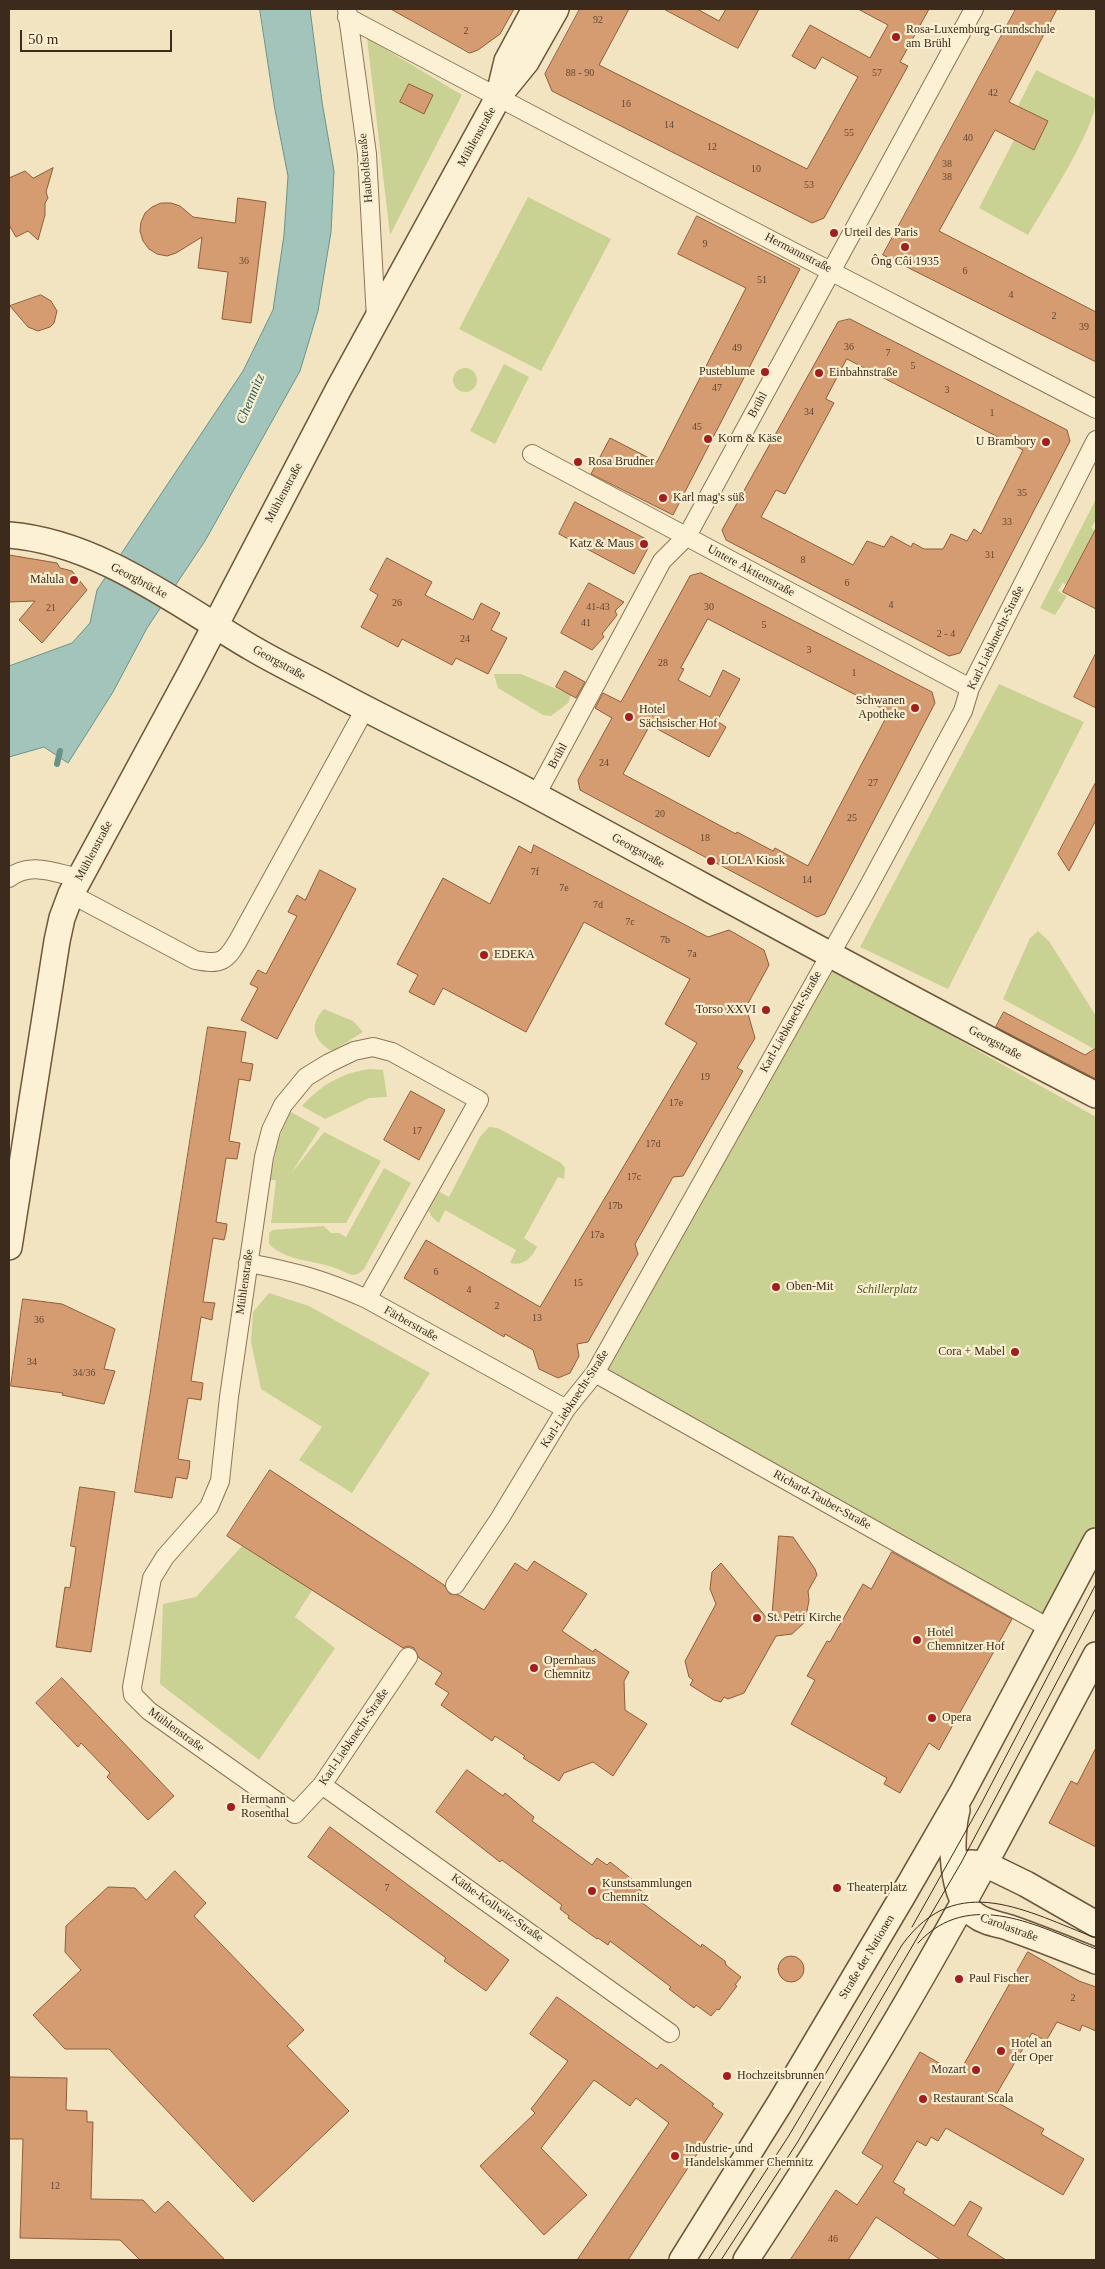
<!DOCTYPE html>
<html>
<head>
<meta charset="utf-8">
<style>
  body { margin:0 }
  #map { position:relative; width:1105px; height:2269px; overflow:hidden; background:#f2e4c0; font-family:"Times New Roman",serif }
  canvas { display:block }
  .frame { position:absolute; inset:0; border:10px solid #3c2b1c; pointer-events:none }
  .scale { position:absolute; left:20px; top:30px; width:152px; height:22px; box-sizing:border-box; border:2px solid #3c2b1c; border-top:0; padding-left:6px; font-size:15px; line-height:18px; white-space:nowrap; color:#3c2b1c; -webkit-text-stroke:4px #f9eed0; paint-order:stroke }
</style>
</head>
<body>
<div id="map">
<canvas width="1105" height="2269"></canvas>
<div class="frame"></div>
<div class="scale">50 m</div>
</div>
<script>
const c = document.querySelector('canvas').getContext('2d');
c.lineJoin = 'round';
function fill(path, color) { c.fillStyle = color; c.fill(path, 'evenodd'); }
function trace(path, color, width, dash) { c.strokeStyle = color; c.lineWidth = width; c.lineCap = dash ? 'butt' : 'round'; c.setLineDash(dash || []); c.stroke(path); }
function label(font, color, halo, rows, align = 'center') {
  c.font = font + ' "Times New Roman",serif'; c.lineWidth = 4.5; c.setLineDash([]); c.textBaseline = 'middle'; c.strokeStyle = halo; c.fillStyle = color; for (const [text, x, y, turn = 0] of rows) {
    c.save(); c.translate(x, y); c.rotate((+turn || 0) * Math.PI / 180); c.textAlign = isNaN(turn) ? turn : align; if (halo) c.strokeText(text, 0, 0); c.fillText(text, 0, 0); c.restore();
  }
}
fill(new Path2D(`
  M367 38 462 95 390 235Z
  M1036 70 1096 99C1096 128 1045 206 1028 235L979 208 1014 140 1034 150 1048 122 1018 106Z
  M528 197 611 239 541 371 459 329Z
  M504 364 529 377 495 444 470 431Z
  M453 380a12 12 0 1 1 24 0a12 12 0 1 1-24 0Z
  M1096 499V520L1091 528 1096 530 1067 585 1063 583 1058 591 1067 596 1055 615 1040 608Z
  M494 674H521L571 695 568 703 551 716 543 715 498 688Z
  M999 684 1084 722 948 989 860 947Z
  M1038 931 1049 941 1096 1016V1050L1003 999 1030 938Z
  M827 966 1096 1117V1524L1044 1619 603 1371Z
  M324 1009 353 1021 363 1032 334 1050H330C313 1039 309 1025 324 1009Z
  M370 1069 383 1070 387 1097 369 1098 325 1119 302 1106C321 1085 341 1073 370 1069Z
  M289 1111 320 1128 291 1174 324 1132 381 1161 346 1223H271L276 1180H270L278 1142Z
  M489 1127 498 1128 561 1163 565 1168 564 1179 558 1177 524 1238 537 1247C531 1259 523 1266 510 1263L516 1250 445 1210 439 1223 431 1216 428 1208 436 1190 449 1197 480 1137Z
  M384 1168 411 1183 364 1269C361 1272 357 1275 353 1275 347 1274 340 1269 335 1268 313 1260 285 1261 269 1244V1233L273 1230 324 1226 331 1233H339L346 1237Z
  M269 1293 309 1306 430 1373 352 1493 299 1460 322 1427 261 1389 251 1342 253 1312Z
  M242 1546 313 1589 295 1617 335 1648 259 1760 160 1684 163 1604 196 1597Z`), '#cad293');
const water = new Path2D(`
  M260 9H310L322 102 334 171 331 232 318 311 300 371 205 541 147 628 113 692 68 763 44 747 9 757V666L72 643 90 623 97 590 243 371 273 310 284 235 288 176 275 110Z`);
fill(water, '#a3c4bb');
trace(water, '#699389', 1);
trace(new Path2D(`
  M57 764 60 751`), '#699389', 6);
const building = new Path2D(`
  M391 9H514L500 34 478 50 470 53Z
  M580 9H629L599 65 807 169 858 77 822 57 815 69 792 56 810 25 870 58 888 25 858 9H929L900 62 908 66 824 218 812 223 552 91 545 74Z
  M664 9H697L719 21 726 9H759L738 48Z
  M1016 9H1057L1009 102 1048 121 1034 150 995 130 939 231 1096 312V362L883 255Z
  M409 84 433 95 424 114 400 102Z
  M53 168 46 192 48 198 45 203V215L38 240 28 231 16 237 9 225V178L25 171 33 178Z
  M238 198 266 202 251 323 222 319 228 272 198 268 202 237 176 253 167 256 157 254 149 249 143 241 140 231 141 222 145 213 152 207 161 203H171L180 206 193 217 235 223Z
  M697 216 800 269 673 515 591 474 610 438 657 462 746 288 678 254Z
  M41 295 51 301 57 311 54 323 50 327 38 331 28 327 10 306Z
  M850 319 1067 430 1070 441 960 653 949 656 726 540 722 530 838 322ZM847 359 1023 450 981 534 974 529 967 541 951 534 943 549H924L913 543 911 547 891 536 884 547 867 541 853 565 761 517 776 490 785 494 834 403 826 399Z
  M575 502 646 539 648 548 634 574 559 534Z
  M1096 529V609L1063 592Z
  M9 555 57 563 60 568 72 571 87 590 42 643 19 620 35 601 9 602Z
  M387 558 432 582 425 595 473 620 481 603 500 613 491 630 507 638 488 674 456 658 452 665 402 639 398 647 361 627 378 595 370 590Z
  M701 573 932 692 935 703 825 914 817 917 580 790 578 780 612 718 595 708 603 693 621 702 690 576ZM708 619 889 712 808 866 775 848 773 851 737 832 736 834 623 774 650 725 709 757 726 727 717 721 740 679 723 670 710 697 678 680 684 669 681 668Z
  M589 583 624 602 615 611 617 615 602 634 604 637 592 650 561 633Z
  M1096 653V708L1074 697Z
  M565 671 585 682 576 698 556 687Z
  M1096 782V820L1069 871 1058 854Z
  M534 845 708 937 729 930 764 950 769 965 746 1007 755 1038 737 1068 743 1071 683 1176 673 1177 635 1244 638 1254 588 1342 577 1344 579 1356 570 1373 558 1378 539 1369 533 1350 505 1334 504 1337 404 1278 426 1240 540 1307 697 1043 665 1024 690 979 584 922 526 1032 443 988 434 1005 409 992 418 975 397 964 443 878 490 904 519 846 531 853Z
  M320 870 356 889 277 1039 241 1020 258 988 250 984 258 970 266 974 297 916 288 912 292 904 297 895 305 900Z
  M1004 1012 1085 1055 1096 1048V1079L996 1027Z
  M208 1027 246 1032 241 1062 253 1064 250 1081 239 1079 229 1141 240 1143 237 1159 226 1158 216 1222 227 1224 226 1232 224 1240 213 1238 203 1302 215 1303 213 1312 212 1320 201 1317 191 1381 203 1383 201 1400 188 1398 178 1459 190 1461 189 1470 187 1479 176 1477 172 1498 135 1492Z
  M411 1091 445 1110 419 1160 384 1140Z
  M23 1299 62 1304 115 1329 104 1369 115 1371 104 1404 62 1395 63 1393 11 1386Z
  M270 1470 444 1585 450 1594 459 1595 484 1610 515 1563 527 1571 534 1561 587 1594 562 1631 593 1652 595 1649 629 1672 624 1681 625 1710 647 1724 613 1776 593 1762 564 1773 559 1781 523 1758 525 1756 495 1736 492 1741 441 1705 449 1693 435 1684 442 1673 419 1658 414 1648 408 1646 403 1648 227 1536Z
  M80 1487 115 1492 91 1652 56 1647 65 1587 70 1588 76 1547 71 1546Z
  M779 1536 793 1537 815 1569 817 1575 808 1591 809 1600 805 1622 792 1634 776 1636 744 1693 728 1699 724 1697 721 1702 714 1700 690 1685 693 1680 689 1677 685 1661 716 1604 710 1589 712 1572 721 1563 771 1623Z
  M892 1552 1012 1619 939 1750 929 1743 900 1793 884 1784 887 1778 791 1724 815 1680 807 1676 827 1641 830 1642 863 1584 871 1589Z
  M62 1678 174 1796 148 1820 107 1777 110 1773 81 1743 78 1747 36 1703Z
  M1096 1748V1847L1049 1823 1071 1781 1077 1784Z
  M467 1770 503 1796 505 1793 517 1803 534 1817 532 1821 592 1865 597 1858 607 1865 610 1862 638 1884 636 1887 647 1895 641 1902 701 1947 702 1944 725 1961 726 1965 741 1977 735 1985 737 1986 719 2010 717 2009 711 2016 696 2005 694 2008 669 1989 671 1987 610 1941 608 1945 598 1938 597 1939 568 1918 569 1916 560 1909 562 1905 502 1860 500 1862 436 1812Z
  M330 1827 509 1960 486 1991 444 1961 446 1958 308 1857Z
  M175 1871 206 1903 194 1916 304 2030 287 2046 349 2111 253 2202 109 2049H65L33 2015 81 1970 65 1952 66 1926 108 1887 135 1888 146 1900Z
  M1028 1952 1079 1981 1096 1987V2031L1082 2025 1080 2031 1057 2022 1046 2041 1032 2033 993 2100 1044 2129 1041 2134 1084 2159 1063 2195 946 2128 938 2141 931 2137 926 2146 917 2141 893 2182 905 2189 903 2193 954 2226 970 2201 982 2208 967 2235 1006 2260H941L876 2217 848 2260H790L836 2190 857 2205 883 2166 862 2153 920 2052 958 2074Z
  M778 1969a13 13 0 1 1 26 0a13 13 0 1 1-26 0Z
  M557 1997 657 2069 661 2064 714 2104 712 2106 723 2114 628 2260H577L669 2123 636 2098 630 2106 594 2080 541 2148 587 2195 544 2235 480 2166 535 2113 531 2109 568 2061 530 2034Z
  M9 2077 67 2078 66 2110 87 2111V2122H93L91 2199 143 2200 155 2213 168 2201 225 2260H140L120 2240 20 2238 23 2139H9Z`);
fill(building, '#d59c72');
trace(building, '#8f5c39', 1);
const street = new Path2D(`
  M347 9 367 154 376 319
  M347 17C595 150 846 279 1096 409
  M532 454 970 688
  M536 795 662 561 687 536 974 9
  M9 878C30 861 55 873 79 878
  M71 894 195 960C221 965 226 962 239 939L365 709
  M248 1263C292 1271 325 1280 367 1299L566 1409
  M367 1299 479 1100 392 1052 373 1047 354 1051 329 1063 306 1077 283 1105 271 1130 264 1157 229 1397 220 1481 209 1507 165 1557 152 1578 132 1687 133 1695 149 1711 295 1814 322 1785 408 1657
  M595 1373 1049 1628
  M455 1585 500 1518 566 1409 595 1373 866 891 963 711 970 688 1096 440
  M322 1785 670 2033`);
const secondary = new Path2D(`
  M501 86 507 61 535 9
  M9 535C98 542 177 604 252 648 279 664 307 677 334 692 397 726 462 756 526 790 716 892 904 997 1096 1095
  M9 1247 57 941 62 918 71 894 191 672 338 390 500 94 526 62 556 9
  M957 1810C950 1836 950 1897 975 1915 985 1923 999 1924 1010 1928 1039 1938 1068 1950 1096 1961
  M970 1863 985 1864 1026 1884 1096 1924
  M682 2260 780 2103 902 1897 962 1793 1096 1541
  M746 2260C793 2188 839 2117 883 2043 959 1916 1027 1785 1096 1655`);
trace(street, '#8e7456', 20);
trace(secondary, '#6f5539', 28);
trace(street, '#fcf1d4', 18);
trace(secondary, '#fcf1d4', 25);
trace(new Path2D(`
  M912 1927 981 1804 1096 1584
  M918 1943C970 1887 1039 1927 1096 1949
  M708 2260 788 2137 902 1945C957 1869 1027 1912 1096 1938
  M721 2260 797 2143 961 1863 1096 1608`), '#3c2b1c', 1);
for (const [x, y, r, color] of [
  [896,37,5,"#a31f1f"],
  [834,233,5,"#a31f1f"],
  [905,247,5,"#a31f1f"],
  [765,372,5,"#a31f1f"],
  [819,373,5,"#a31f1f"],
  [708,439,5,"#a31f1f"],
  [1046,442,5,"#a31f1f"],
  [578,462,5,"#a31f1f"],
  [663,498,5,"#a31f1f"],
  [644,544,5,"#a31f1f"],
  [74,580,5,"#a31f1f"],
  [915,708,5,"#a31f1f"],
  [629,717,5,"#a31f1f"],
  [711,861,5,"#a31f1f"],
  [484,955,5,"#a31f1f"],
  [766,1010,5,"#a31f1f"],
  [776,1287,5,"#a31f1f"],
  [1015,1352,5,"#a31f1f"],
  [757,1618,5,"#a31f1f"],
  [917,1640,5,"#a31f1f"],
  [534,1668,5,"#a31f1f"],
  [932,1718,5,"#a31f1f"],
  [231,1807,5,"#a31f1f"],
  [837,1888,5,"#a31f1f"],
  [592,1891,5,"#a31f1f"],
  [959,1979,5,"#a31f1f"],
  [1001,2051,5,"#a31f1f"],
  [976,2070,5,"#a31f1f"],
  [727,2076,5,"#a31f1f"],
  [923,2099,5,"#a31f1f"],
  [675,2156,5,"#a31f1f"]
]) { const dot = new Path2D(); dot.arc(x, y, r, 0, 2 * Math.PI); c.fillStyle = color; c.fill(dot); trace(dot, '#f9eed0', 2); }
label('10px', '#624732', null, [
  ["92",598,20],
  ["2",466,31],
  ["88 - 90",580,73],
  ["57",877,73],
  ["42",993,93],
  ["16",626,104],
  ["14",669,125],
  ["55",849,133],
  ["40",968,138],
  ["12",712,147],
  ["38",947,164],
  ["10",756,169],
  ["38",947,177],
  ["53",809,185],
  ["9",705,244],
  ["36",244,261],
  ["6",965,271],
  ["51",762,280],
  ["4",1011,295],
  ["2",1054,316],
  ["39",1084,327],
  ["36",849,347],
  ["49",737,348],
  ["7",888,353],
  ["5",913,366],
  ["47",717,388],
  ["3",947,390],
  ["34",809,412],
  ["1",992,413],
  ["45",697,427],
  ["35",1022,493],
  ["33",1007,522],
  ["31",990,555],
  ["8",803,560],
  ["6",847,583],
  ["26",397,603],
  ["4",891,605],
  ["41-43",598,607],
  ["30",709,607],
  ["21",51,608],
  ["41",586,623],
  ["5",764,625],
  ["2 - 4",946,634],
  ["24",465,639],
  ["3",809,650],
  ["28",663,663],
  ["1",854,673],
  ["24",604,763],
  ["27",873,783],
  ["20",660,814],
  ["25",852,818],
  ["18",705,838],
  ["7f",535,872],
  ["14",807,880],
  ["7e",564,888],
  ["7d",598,905],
  ["7c",630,922],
  ["7b",665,940],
  ["7a",692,954],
  ["19",705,1077],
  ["17e",676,1103],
  ["17",417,1131],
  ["17d",653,1144],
  ["17c",634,1177],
  ["17b",615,1206],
  ["17a",597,1235],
  ["6",436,1272],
  ["15",578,1283],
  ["4",469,1290],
  ["2",497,1306],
  ["13",537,1318],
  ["36",39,1320],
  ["34",32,1362],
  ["34/36",84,1373],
  ["7",387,1888],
  ["2",1073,1998],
  ["12",55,2186],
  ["46",833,2239]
]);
label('12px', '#3c2b1c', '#f9eed0', [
  ["Rosa-Luxemburg-Grundschule",906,30],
  ["am Brühl",906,44],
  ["Urteil des Paris",844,233],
  ["Ông Côi 1935",905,262,"center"],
  ["Pusteblume",755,372,"right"],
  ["Einbahnstraße",829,373],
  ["Korn & Käse",718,439],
  ["U Brambory",1036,442,"right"],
  ["Rosa Brudner",588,462],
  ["Karl mag's süß",673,498],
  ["Katz & Maus",634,544,"right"],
  ["Malula",64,580,"right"],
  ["Schwanen",905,701,"right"],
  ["Apotheke",905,715,"right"],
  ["Hotel",639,710],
  ["Sächsischer Hof",639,724],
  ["LOLA Kiosk",721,861],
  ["EDEKA",494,955],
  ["Torso XXVI",756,1010,"right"],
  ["Oben-Mit",786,1287],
  ["Cora + Mabel",1005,1352,"right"],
  ["St. Petri Kirche",767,1618],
  ["Hotel",927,1633],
  ["Chemnitzer Hof",927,1647],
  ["Opernhaus",544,1661],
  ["Chemnitz",544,1675],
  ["Opera",942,1718],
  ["Hermann",241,1800],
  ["Rosenthal",241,1814],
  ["Kunstsammlungen",602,1884],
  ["Chemnitz",602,1898],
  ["Theaterplatz",847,1888],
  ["Paul Fischer",969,1979],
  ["Hotel an",1011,2044],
  ["der Oper",1011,2058],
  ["Mozart",966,2070,"right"],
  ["Hochzeitsbrunnen",737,2076],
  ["Restaurant Scala",933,2099],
  ["Industrie- und",685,2149],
  ["Handelskammer Chemnitz",685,2163]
], 'left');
label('12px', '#3c2b1c', '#f9eed0', [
  ["Mühlenstraße",477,137,-61],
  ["Hauboldstraße",366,168,-95],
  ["Hermannstraße",798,253,27],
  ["Brühl",758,405,-62],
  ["Mühlenstraße",284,493,-62],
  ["Untere Aktienstraße",751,571,28],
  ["Georgbrücke",139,581,28],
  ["Karl-Liebknecht-Straße",996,638,-64],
  ["Georgstraße",279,663,29],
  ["Brühl",558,756,-61],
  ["Mühlenstraße",94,851,-62],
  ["Georgstraße",638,851,29],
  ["Karl-Liebknecht-Straße",791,1022,-61],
  ["Georgstraße",995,1043,28],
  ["Mühlenstraße",245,1282,-82],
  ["Färberstraße",411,1324,29],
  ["Karl-Liebknecht-Straße",575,1399,-57],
  ["Richard-Tauber-Straße",822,1500,29],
  ["Mühlenstraße",176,1730,36],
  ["Karl-Liebknecht-Straße",354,1737,-56],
  ["Käthe-Kollwitz-Straße",497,1908,35],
  ["Carolastraße",1009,1928,20],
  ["Straße der Nationen",867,1957,-59]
]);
label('italic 12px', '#4b5a20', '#f9eed0', [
  ["Schillerplatz",887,1290]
]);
label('italic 14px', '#295d5a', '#f9eed0', [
  ["Chemnitz",251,399,-67]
]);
</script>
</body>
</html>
